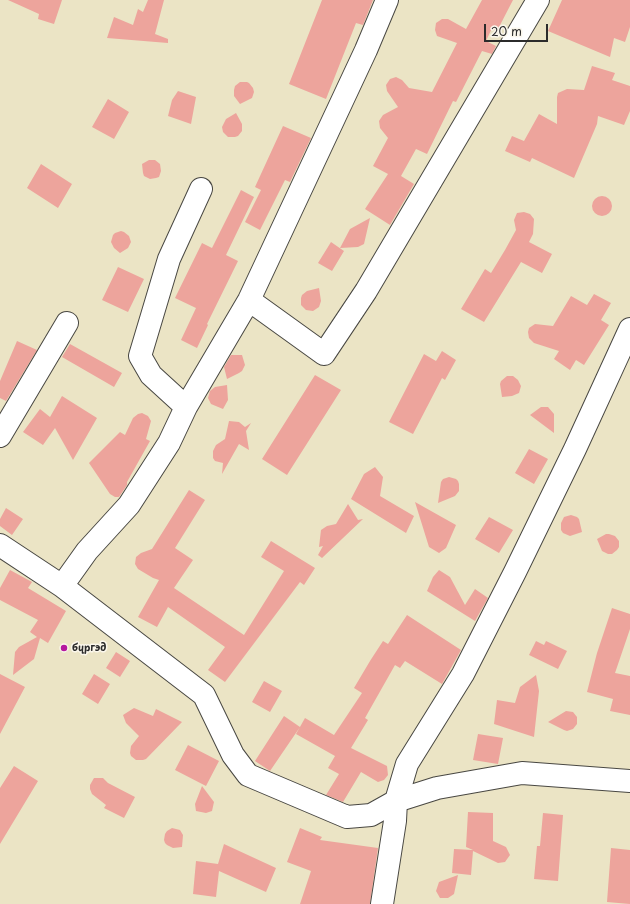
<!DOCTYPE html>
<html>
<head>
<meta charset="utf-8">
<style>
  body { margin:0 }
  #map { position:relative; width:630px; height:904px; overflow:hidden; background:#ebe4c5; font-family:"Playpen Sans",sans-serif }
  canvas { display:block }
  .scale { position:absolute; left:484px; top:24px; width:64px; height:18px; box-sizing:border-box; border:2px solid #2b2b2b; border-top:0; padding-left:5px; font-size:12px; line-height:14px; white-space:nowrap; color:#2b2b2b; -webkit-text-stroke:3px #fbf7ec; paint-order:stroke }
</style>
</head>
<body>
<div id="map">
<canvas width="630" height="904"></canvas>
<div class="scale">20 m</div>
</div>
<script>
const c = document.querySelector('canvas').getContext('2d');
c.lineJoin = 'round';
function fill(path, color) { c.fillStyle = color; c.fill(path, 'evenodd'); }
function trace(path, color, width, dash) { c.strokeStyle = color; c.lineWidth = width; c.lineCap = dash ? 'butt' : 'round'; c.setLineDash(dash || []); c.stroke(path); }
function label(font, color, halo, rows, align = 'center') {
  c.font = font + ' "Playpen Sans",sans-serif'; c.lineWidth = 3; c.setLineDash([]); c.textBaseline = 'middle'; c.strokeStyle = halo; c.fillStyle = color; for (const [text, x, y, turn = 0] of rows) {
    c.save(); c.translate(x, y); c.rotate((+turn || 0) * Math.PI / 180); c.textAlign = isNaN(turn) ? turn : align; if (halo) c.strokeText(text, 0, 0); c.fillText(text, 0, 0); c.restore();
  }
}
fill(new Path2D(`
  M8 0H62L54 24 38 19 39 14Z
  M148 0H164L155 34 168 39V43L107 38 114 17 133 25 138 9 143 12Z
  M322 0H373L363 25 356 23 326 99 289 84Z
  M482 0H513L497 31 492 28 486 41 496 46 492 54 482 51 456 102 453 101 427 154 416 149 401 176 414 184 390 225 365 209 388 174 373 166 388 138 380 128 379 121 383 115 398 107 387 91 386 85 390 79 396 77 402 80 409 88 432 92 457 43 437 36 435 30 436 23 442 19H448L466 29Z
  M562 0H630V27L625 42 614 38 610 57 548 31Z
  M592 66 615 73 612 80 630 86V111L624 125 598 116 597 124 574 178 532 158 530 162 505 151 512 136 524 141 539 114 557 124V97L558 93 567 89 584 90Z
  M240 82H247L249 83 253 88 254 92 252 98 240 104 234 96V90L235 86Z
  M178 91 196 97 191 124 168 116 172 100Z
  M108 99 129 112 114 139 92 127Z
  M236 113 242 124V131L238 136 235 137H228L223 132 222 127 226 119Z
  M283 126 311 138 290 182 285 180 260 230 245 222 261 190 255 187Z
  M149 160H155L160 164 161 171 159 177 156 178 150 179 144 176 143 173 142 164Z
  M41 164 72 184 58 208 27 188Z
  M241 190 254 197 226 255 238 261 207 324 208 325 197 348 181 340 196 308 175 298 202 243 212 248Z
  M592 206a10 10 0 1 1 20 0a10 10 0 1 1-20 0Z
  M524 212 530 214 534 219 533 234 529 242 552 254 542 273 521 262 484 322 461 309 485 269 491 273 505 250 516 230 514 220 517 213Z
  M370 218 364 244 358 247 340 248 350 229Z
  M121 231 124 232 129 236 131 242 128 248 120 253 114 248 111 242 113 235 115 233Z
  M331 242 344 251 332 271 318 263Z
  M118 267 144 279 128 312 102 300Z
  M319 288 321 301 319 307 313 311 306 310 301 305V298L302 295 307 291Z
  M594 294 611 303 601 320 609 325 584 365 576 360 570 370 554 359 559 351 534 343 529 338 528 332 529 328 535 324 553 326 571 296 587 305Z
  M17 341 37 350 6 401 0 398V381Z
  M70 344 122 373 114 387 62 357Z
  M442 351 456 360 445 380 442 378 413 434 389 422 424 354 436 361Z
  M231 355H242L245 365 242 371 239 373 227 379 224 367Z
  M315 375 341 390 287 475 262 459Z
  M507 376H513L518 380 521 386 519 393 512 396 502 397 500 384 501 381Z
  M227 385 228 400 223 409 211 404 208 398 210 391 215 387Z
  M62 396 97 418 73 460 55 428 43 445 23 432 40 409 50 417Z
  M541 407H548L554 414V433L530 415Z
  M142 413 148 416 151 421 146 439 150 441 127 482V485L119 497H115L110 494 89 463 120 432 125 435 133 418 138 414Z
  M229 421 239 422 245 427 251 423 246 431 249 450 239 444 222 474 223 463 215 461 213 458V451L216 445 225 439Z
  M529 449 548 459 534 484 515 473Z
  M375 467 383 477 380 496 414 516 406 533 351 499 364 474Z
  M449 477 456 479 458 481 459 484V491L455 496 438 503 441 482 443 479Z
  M189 490 205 500 175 548 193 560 174 588 244 635 284 571 261 557 271 541 315 568 304 585 300 582 225 682 208 670 225 647 168 607 157 627 138 617 159 580 153 578 138 569 135 564 136 557 141 553 152 549Z
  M415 502 456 525 446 548 439 553 429 547Z
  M348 504 358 520 363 519 322 558 318 555 323 546 319 547 321 530 327 526 336 524Z
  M6 508 23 519 12 535 0 526V519Z
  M571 515 577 517 579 519 582 532 570 536 563 533 561 530V523L564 517Z
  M489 517 513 530 499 553 475 539Z
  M606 534H609L615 536 619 541V547L617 550 612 554H608L602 551 597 539Z
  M10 570 32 582 28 588 66 611 48 643 40 638 34 659 13 675 15 652 19 647 37 637 30 632 38 620 0 600V588Z
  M439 570 450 577 465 605 475 589 488 598 475 621 427 591 433 577Z
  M612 608 630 614V629L615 673 630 676V715L610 711 613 699 587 692 597 653Z
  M407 615 461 650 442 684 405 661 400 668 395 665 365 718 368 720 351 748 387 766 388 775 384 780 378 782 361 772 343 802 326 795 339 774 328 768 335 756 296 734 305 718 334 735 362 693 354 688 370 661 383 641 388 644Z
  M536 641 544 645 546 641 567 651 558 669 529 655Z
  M116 652 130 661 120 677 106 668Z
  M0 674 25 687 0 734Z
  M94 674 110 684 98 704 82 694Z
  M536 675 539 691 534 737 494 724 497 700 515 703 520 687Z
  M264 681 282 691 270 712 252 702Z
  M134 708 153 716 156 709 182 722 146 759 143 760H136L131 756 130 753 131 746 139 736 126 723 123 715Z
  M566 711 573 712 577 717V724L573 729 567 731 564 730 548 722Z
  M284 716 300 727 270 771 255 761Z
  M478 734 503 738 498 764 473 760Z
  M188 745 219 761 206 786 175 770Z
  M14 766 38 781 0 844V788Z
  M94 778H103L108 783 135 797 124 818 104 808 106 805 92 794 90 789V785Z
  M202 786 214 802 212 811 206 813 196 811 195 804Z
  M468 812 493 813V841L506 847 510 855 505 862 498 863 473 851 471 875 452 873 454 849 473 850 466 847Z
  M543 813 563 815 558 881 534 879 537 846H540Z
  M172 828 180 830 183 835 182 847 173 848 167 845 165 843 164 840 165 834 167 831Z
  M300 828 322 837 320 840 378 848 370 904H300L311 871 287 862Z
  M224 844 276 868 266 892 219 871 216 897 193 894 196 861 218 864Z
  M611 848 630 850V904L607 902Z
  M458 875 454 894 448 898H440L436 891 439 882Z`), '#eda49c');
const minor = new Path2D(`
  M249 300 324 354 366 291 538 0
  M186 407 151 375 140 356 169 259 201 189
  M0 436 67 323
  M0 545 62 586 204 695 233 755 248 775 347 817 371 815 396 801 437 788 522 773 630 781
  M62 586 87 551 129 505 169 443 186 407 249 300 366 50 387 0
  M382 904 395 821 396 801 407 764 463 674 515 572 575 449 630 329`);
trace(minor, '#484742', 24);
trace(minor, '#fff', 22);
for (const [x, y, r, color] of [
  [64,648,4,"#b5179e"]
]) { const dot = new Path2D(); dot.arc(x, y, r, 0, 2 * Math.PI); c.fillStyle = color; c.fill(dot); trace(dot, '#fbf7ec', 1.5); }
label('bold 10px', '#2b2b2b', '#fbf7ec', [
  ["бүргэд",72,648]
], 'left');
</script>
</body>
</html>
